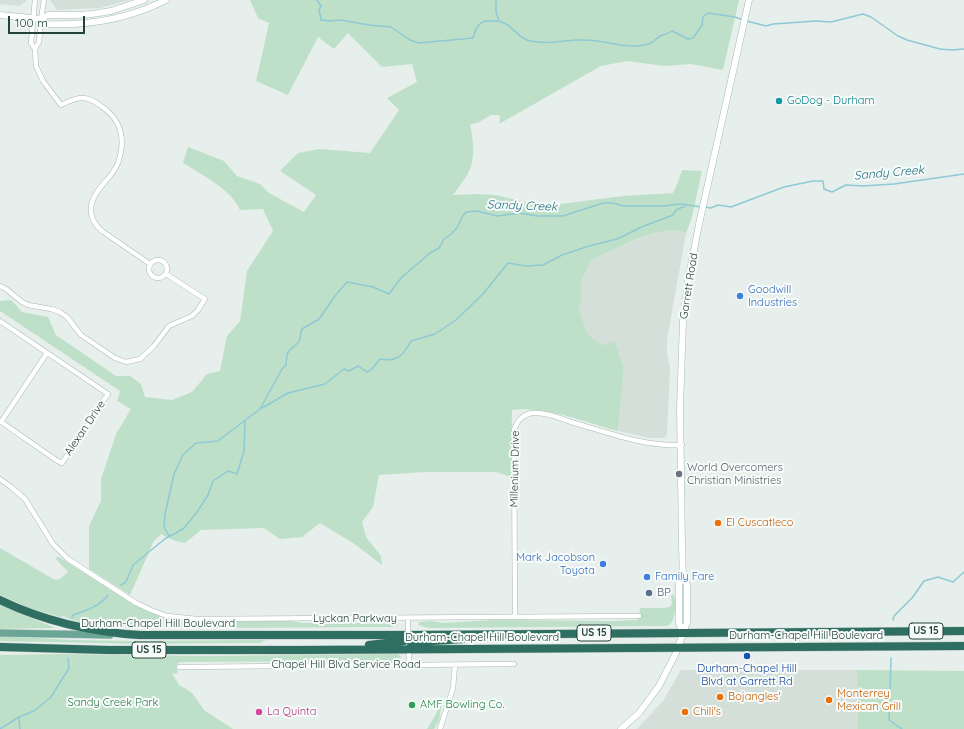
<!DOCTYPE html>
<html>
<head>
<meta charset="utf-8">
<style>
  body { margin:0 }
  #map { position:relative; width:964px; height:729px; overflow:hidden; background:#e6efeb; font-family:Quicksand,sans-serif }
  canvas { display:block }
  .scale { position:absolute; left:8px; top:16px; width:77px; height:18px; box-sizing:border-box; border:2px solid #24423a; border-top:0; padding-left:5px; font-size:12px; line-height:14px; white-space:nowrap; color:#24423a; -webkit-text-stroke:3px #f7fbf9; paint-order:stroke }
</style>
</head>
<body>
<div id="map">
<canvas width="964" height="729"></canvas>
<div class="scale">100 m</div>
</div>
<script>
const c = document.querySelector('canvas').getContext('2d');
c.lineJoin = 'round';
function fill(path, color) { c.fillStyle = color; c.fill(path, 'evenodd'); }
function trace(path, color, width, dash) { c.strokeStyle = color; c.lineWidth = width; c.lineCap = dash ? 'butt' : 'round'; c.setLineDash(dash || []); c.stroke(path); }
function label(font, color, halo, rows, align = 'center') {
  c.font = font + ' Quicksand,sans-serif'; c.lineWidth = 4; c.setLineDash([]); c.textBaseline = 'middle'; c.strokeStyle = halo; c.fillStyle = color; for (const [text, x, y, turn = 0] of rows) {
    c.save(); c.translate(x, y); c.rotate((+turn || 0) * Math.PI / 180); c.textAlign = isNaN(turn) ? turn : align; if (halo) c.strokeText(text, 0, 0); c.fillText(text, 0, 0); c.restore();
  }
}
fill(new Path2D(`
  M0 0H27L20 6 0 4Z
  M50 0H130L100 8 57 10Z
  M674 230 686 233 667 340V354L670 368 667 435 664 438H650L618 431 624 369 615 342 604 345 596 341 587 333 579 309 581 302 582 287 580 284 591 260 636 239 653 233Z
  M681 670H857L858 729H637L663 701Z`), '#d4dfda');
fill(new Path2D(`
  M250 0H739L723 70 691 64 664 66 627 61 601 66 499 124 500 115H491L479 122 470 125C474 143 476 161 466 177 462 183 457 189 453 195L478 194 495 195 539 205 560 204 623 196 673 193 678 182 682 170 702 171 692 217 686 233 674 230 653 233 636 239 591 260 580 284 582 287 581 302 579 309 587 333 596 341 604 345 615 341 624 369 618 431C588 423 543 405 512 410L511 477 496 472H426L379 475 373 507 362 522 366 537 381 556 382 565 356 545 320 523 302 537 280 539 264 528 201 530 185 543 175 541 161 534 153 542 147 557 130 595 89 569V526L101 501V479L116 434 131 409 117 401 120 391 0 311V301L11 300 22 312 48 317 56 335 116 376H130L141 384 145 397 172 400 192 392 207 374 220 371 227 336 240 321 247 271 273 231 263 209 240 210C231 189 202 175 183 163L188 147 224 161 237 176 260 184 269 193 304 212 316 195 280 171 298 153 319 149 370 153 399 110 387 98 417 82 412 64 382 67 348 33 334 49 318 37 288 95 256 81 269 23 258 18Z
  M0 548 55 580 60 579 68 572 55 558 59 557 140 608 162 617 179 620 203 622 267 621H292L302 623H379L396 621 398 623 397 626 391 627C308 627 226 629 144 627 125 626 79 625 63 616L60 617 33 609 0 595Z
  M673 594C677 600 676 621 669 625 668 626 664 626 663 626L430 628 418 625 420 622 431 621 444 623 495 620 615 621 637 620 639 618 640 608H663L670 607 672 604 671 596Z
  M0 605 53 627V628L0 629Z
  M0 636 74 640 130 641 266 640 260 643H244L146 644 0 641Z
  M64 654 205 656 397 654 401 656 400 660 396 661 181 662 177 664 176 668 178 672 176 674 172 673 179 685 188 690 193 694 204 710 233 729H0V655Z
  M857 670 964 671V729H858Z
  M443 696 439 721 434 729H427L436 714Z`), '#bfe0c8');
trace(new Path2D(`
  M317 0 321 6 319 10 321 20 329 21 341 20 369 25 391 27 410 40 419 43 473 38C475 31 477 24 485 21 487 21 491 21 494 21 511 21 513 34 527 40 545 46 566 39 585 40 605 40 628 50 648 44 654 43 656 38 660 36 664 34 668 34 672 31L688 39 693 38 702 25 703 17 708 13 735 17 743 20
  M496 0V12L499 21
  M747 21 766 26 773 24 816 21 831 22 863 14 871 17 898 36 907 40 940 49 951 50 964 49
  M705 207 711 208 718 205 731 207 784 187 813 181H823L824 189 832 192 846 185 863 186 894 184 964 174
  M262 408 288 393 325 384 344 369 349 371 358 366 367 372 371 370 380 359C397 362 403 356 411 341L435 334 456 320 483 294 508 263 526 266 543 265 562 255 589 246 617 239 644 226 673 215 676 210 685 206
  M169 536 164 527 165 514 174 474 183 455 196 443 218 441 260 409 282 369 286 365 287 354 291 349 299 342 302 329 319 319 335 296 347 282 373 287 389 294 401 278 430 253 439 248 444 239 450 235 457 228 462 217 466 212 477 211 497 216 520 213 537 216H563L603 203H613L623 206H663L681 204 701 207
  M121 585 126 582 133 565 166 538 176 533 184 528 197 512 208 495 213 481 228 471 237 474 244 451 245 421
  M72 618 73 615C86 611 100 606 108 595
  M893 620 894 616 912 598 924 581 938 577 953 582 964 572
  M891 658 889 720 902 729
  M19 717 20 729
  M0 729 19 717 34 711 51 697 69 668 68 658`), '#8ec9d4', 1.5);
const street = new Path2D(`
  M35 0 31 43 35 49 36 66 43 81 61 105C68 102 74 98 82 98 88 98 96 102 101 106 122 120 126 139 118 163 112 179 93 189 91 207 90 217 95 225 102 231L150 264
  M35 49 39 42 41 19 44 0
  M149 269a9 9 0 1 1 18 0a9 9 0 1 1-18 0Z
  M0 286 6 289 22 302 28 305 51 309 60 312 67 317 81 335 115 358 126 362 140 359 154 346 169 326 192 316 198 310 205 299 166 274
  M0 321 108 394 62 463 56 460 0 421
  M1 422 47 353
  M0 479 11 487 25 499 53 544 68 559 136 603 151 610 167 616 197 619 639 616
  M515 617 514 430C517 421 522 414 533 413 544 412 561 418 571 422 607 432 644 447 682 445
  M408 635V619
  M409 665V649
  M179 667 514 664
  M440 729 453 688 455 665`);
const secondary = new Path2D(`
  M0 15 41 19 48 15H76L92 14 111 11 144 0
  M41 19 46 24C89 26 128 19 166 0
  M683 633 679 623V583L683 578
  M621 729 639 713 659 686 676 653 687 622V585L683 578 682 547 680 408 683 321 688 282 699 224 749 0`);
const primary = new Path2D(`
  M0 633 110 635`);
const highway = new Path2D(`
  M0 600C44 621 91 632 140 635H408L964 631
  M369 645 404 641 408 638V635
  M0 647 109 650H298L964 646
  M409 649 412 645 418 642 463 639`);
trace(street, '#a8b8b2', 5.5);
trace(secondary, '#a4bbb3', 7);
trace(primary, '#c2cac8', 8);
trace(highway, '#c2cac8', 9);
trace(street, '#fff', 4.5);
trace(secondary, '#fff', 6);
trace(primary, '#6aa596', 7);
trace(highway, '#2f6f62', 8);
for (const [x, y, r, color] of [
  [779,101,4,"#0f9aa8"],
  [740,296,4,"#3f7fe0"],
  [679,474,4,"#6b7280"],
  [718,523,4,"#e8710a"],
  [603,564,4,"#3f7fe0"],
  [647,577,4,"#3f7fe0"],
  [649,593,4,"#5c6f8a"],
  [747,656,4,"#1a4fb4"],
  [720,697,4,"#e8710a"],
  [829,700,4,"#e8710a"],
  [412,705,4,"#2e9e5b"],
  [259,712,4,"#d1479c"],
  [685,712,4,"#e8710a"]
]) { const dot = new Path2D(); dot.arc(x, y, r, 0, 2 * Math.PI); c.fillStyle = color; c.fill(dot); trace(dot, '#f7fbf9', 1.5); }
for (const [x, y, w] of [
  [926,631,34],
  [594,633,34],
  [149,650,34]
]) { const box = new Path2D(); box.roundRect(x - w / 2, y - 8, w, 16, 3); c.fillStyle = '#f7fbf9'; c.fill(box); trace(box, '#24423a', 1); }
label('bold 10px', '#24423a', null, [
  ["US 15",926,631],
  ["US 15",594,633],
  ["US 15",149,650]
]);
label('11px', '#0d838f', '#f7fbf9', [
  ["GoDog - Durham",787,101]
], 'left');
label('11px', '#24423a', '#f7fbf9', [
  ["Garrett Road",689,286,-81],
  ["Alexan Drive",85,428,-56],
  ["Millenium Drive",515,469,-89],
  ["Lyckan Parkway",355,619],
  ["Durham-Chapel Hill Boulevard",158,624],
  ["Durham-Chapel Hill Boulevard",806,636],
  ["Durham-Chapel Hill Boulevard",482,638],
  ["Chapel Hill Blvd Service Road",346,665]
]);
label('11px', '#366cbe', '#f7fbf9', [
  ["Goodwill",748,290],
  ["Industries",748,303],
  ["Mark Jacobson",595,558,"right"],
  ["Toyota",595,571,"right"],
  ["Family Fare",655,577]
], 'left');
label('11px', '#5b616d', '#f7fbf9', [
  ["World Overcomers",687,468],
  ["Christian Ministries",687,481]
], 'left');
label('11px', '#c56008', '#f7fbf9', [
  ["El Cuscatleco",726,523],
  ["Monterrey",837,694],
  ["Mexican Grill",837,707],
  ["Bojangles'",728,697],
  ["Chili's",693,712]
], 'left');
label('11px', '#4e5e75', '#f7fbf9', [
  ["BP",657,593]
], 'left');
label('11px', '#164399', '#f7fbf9', [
  ["Durham-Chapel Hill",747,669],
  ["Blvd at Garrett Rd",747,682]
]);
label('11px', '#2d7a4b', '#f7fbf9', [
  ["Sandy Creek Park",113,703]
]);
label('11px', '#27864d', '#f7fbf9', [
  ["AMF Bowling Co.",420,705]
], 'left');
label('11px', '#b23c85', '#f7fbf9', [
  ["La Quinta",267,712]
], 'left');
label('italic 12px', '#1c6f80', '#f7fbf9', [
  ["Sandy Creek",889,173,-5],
  ["Sandy Creek",522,206,2]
]);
</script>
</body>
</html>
